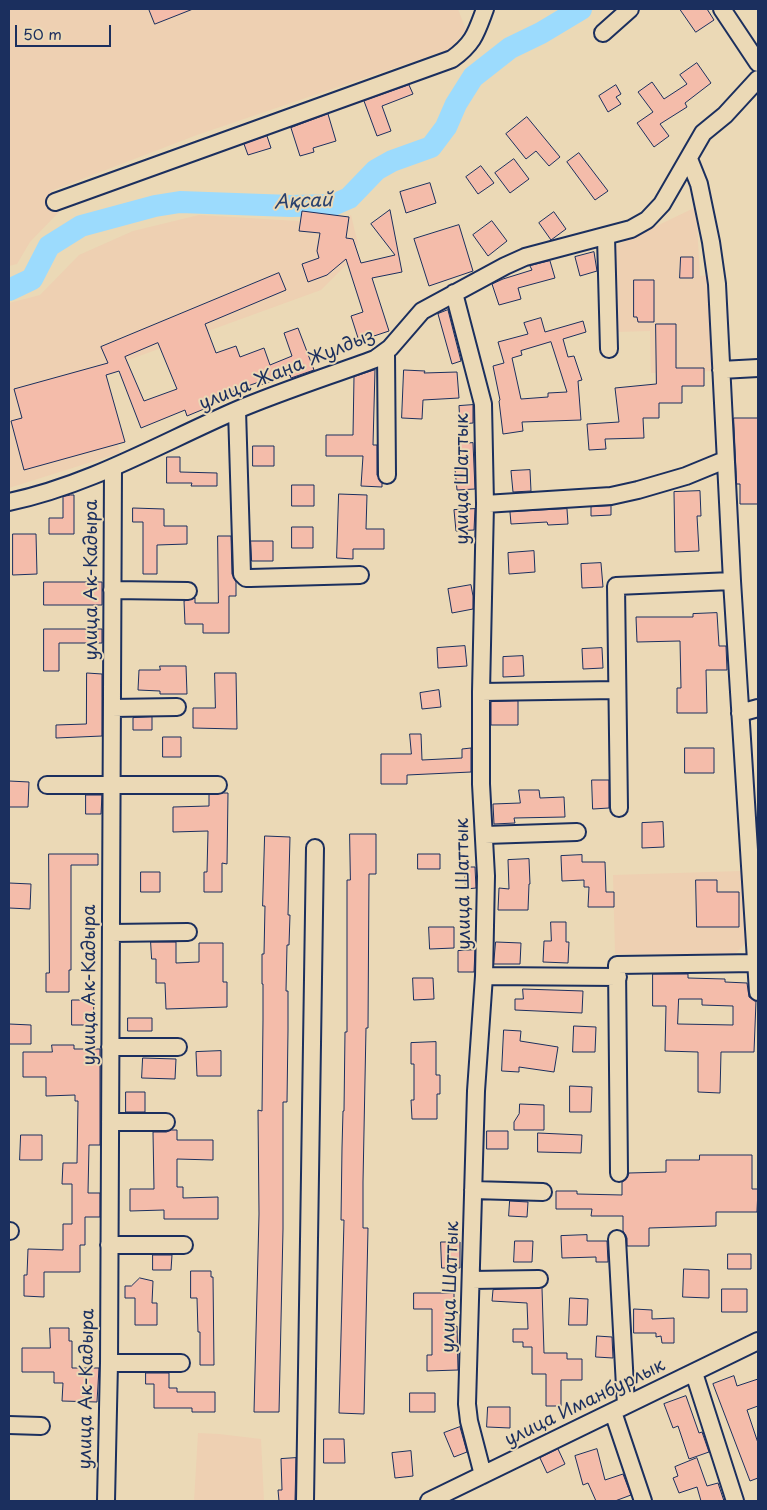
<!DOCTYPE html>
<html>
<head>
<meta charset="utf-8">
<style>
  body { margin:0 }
  #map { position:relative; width:767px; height:1510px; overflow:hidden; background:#ebd9b6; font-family:"Playpen Sans",sans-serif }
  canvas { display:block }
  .frame { position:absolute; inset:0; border:10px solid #1b2f5e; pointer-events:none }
  .scale { position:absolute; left:15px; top:25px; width:96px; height:22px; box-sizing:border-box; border:2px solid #1b2f5e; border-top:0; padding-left:6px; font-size:15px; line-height:18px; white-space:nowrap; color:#1b2f5e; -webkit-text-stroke:4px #ebd9b6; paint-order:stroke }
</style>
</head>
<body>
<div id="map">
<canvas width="767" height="1510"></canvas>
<div class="frame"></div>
<div class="scale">50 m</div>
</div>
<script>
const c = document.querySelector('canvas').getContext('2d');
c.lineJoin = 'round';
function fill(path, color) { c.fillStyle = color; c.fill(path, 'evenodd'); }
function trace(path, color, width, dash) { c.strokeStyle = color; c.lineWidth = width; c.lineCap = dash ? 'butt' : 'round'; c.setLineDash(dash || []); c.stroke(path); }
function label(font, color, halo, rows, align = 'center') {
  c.font = font + ' "Playpen Sans",sans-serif'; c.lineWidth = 4; c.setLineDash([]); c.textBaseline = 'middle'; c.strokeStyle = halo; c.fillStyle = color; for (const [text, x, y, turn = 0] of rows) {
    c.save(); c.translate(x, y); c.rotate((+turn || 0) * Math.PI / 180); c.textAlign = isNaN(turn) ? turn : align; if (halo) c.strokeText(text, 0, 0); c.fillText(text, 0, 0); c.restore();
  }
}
fill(new Path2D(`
  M9 9H458L466 30 450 49 197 135 51 191 59 212 30 242 17 264 9 266Z
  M696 207 700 276 710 275 715 371 651 373 650 331 616 332 613 247Z
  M199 215 330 223 351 215 358 244 350 261 321 290 98 371 120 453 9 488V303L40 295 79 255 133 231Z
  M741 871 746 943 735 954H615L613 875Z
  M198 1433 219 1434 261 1439 264 1501H194Z`), '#eed0b2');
trace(new Path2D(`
  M9 290 32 279 49 246 81 226 155 206 180 202 291 206 333 205 349 198 376 170 392 161 431 147 446 127 456 104 473 77 510 48 541 33 581 9`), '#9cdbfd', 22);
const building = new Path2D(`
  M149 9H193L155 24Z
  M680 9H707L714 20 696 32Z
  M697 63 711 83 685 103 687 107 660 124 669 136 654 147 637 123 653 112 638 92 652 82 664 99 687 84 680 75Z
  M409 85 413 94 382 106 391 131 377 136 364 101Z
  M616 85 621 94 616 97 621 104 608 112 599 96Z
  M328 114 336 141 313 148 314 152 300 156 291 128Z
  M527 117 560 157 549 166 536 151 526 159 506 134Z
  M267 136 271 148 248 155 244 144Z
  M579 153 608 191 595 200 567 162Z
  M514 159 529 179 510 193 495 173Z
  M481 166 494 183 478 194 466 177Z
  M430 183 436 203 406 213 400 192Z
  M390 210 402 272 372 278 389 331 359 341 351 316 363 312 346 259 327 275 308 282 302 264 319 258 317 251 320 233 299 231 302 211 349 217 346 238 353 239 361 263 395 255 371 224Z
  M554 212 566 229 551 240 539 223Z
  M492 221 507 241 488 256 473 235Z
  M459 225 473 271 429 286 414 239Z
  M594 252 597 271 580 276 575 257Z
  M681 257H693V278H680Z
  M550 261 555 278 518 288 521 299 499 305 492 284 503 279 532 270 530 266Z
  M279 273 286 290 205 324 216 353 236 346 240 357 264 348 270 365 292 356 284 333 298 328 314 370 291 378 290 375 260 385 259 382 228 393 230 397 203 407 204 409 187 416 185 410 141 428 119 371 106 375 125 442 24 470 11 421 22 418 14 389 108 363 101 347ZM158 343 177 389 144 401 125 357Z
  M634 280H654V322H638L637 317H634Z
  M448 310 461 361 452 364 438 314Z
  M541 318 545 332 583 321 586 332 563 339 568 357 574 356 582 380 578 381 581 420 522 422 523 431 503 434 499 401 500 400 493 366 504 363 498 342 528 334 524 323ZM551 342 567 392 548 393V397L521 399 512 358 522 355 521 351Z
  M656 324H676V368H704V386H682V403H659V418H643L644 438 605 439 606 449 589 450 587 424 619 422 615 388 656 384Z
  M375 370 373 445H377V475L382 483V487L361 486 363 456H326V435H353L354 377Z
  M404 370 425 371 424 373 457 372 459 398 423 400 422 419 402 418Z
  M473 405V423L460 424 459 406Z
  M734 418H758V504H740V484H737Z
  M473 443 475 489 457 490 455 469H459V444Z
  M253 446H274V466H253Z
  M167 457H180V472L217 473V486H191L192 483H167Z
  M530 470 531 491 513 492 511 471Z
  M292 485H314V506H292Z
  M700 491 701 516H697L699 551 675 552 674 492Z
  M339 494 367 495 366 529H384V549H353V559L337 558Z
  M71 495H74V534H49V518H63V497Z
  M611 506V515L591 516V507Z
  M133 508 164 509V526H187V544L157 545V574H143V522H133Z
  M475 509 474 530 456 531 454 510Z
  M567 509 568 524 548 525 547 522 511 524 510 512Z
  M292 527H313V548H292Z
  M13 534H36L37 574 13 575Z
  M218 536H231L232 574 236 582V596H229V633H203V624H185L184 601 195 598V603H218Z
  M251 541H273V561H252Z
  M534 551 535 572 509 574 508 553Z
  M601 563 603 587 582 588 581 564Z
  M44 582H102V605H44Z
  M471 585 473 596V609L452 613 448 589Z
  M717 613 719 646H726L727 670H706L707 713H677V688H681L680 641 637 642 636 617H693V614Z
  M44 629H102V643H59V671H44Z
  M465 646 467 666 438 668 437 648Z
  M602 648 603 668 583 669 582 649Z
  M523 656 524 676 503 677V657Z
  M160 666H186L187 694H160V691L138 690 139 670H160Z
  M87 673 102 674V736L56 738V725L86 724Z
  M215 673H236L237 729 193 728V708H215Z
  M439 690 441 707 422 709 420 693Z
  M518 701V725H491V702Z
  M152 717V730H133V718Z
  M410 734H421L422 760 462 758V749L471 748V772L407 775V784H381V754H411Z
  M163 737H181V757H163Z
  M685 748H714V773H685Z
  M592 780H609V808L593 809Z
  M9 781 29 782 28 807H9Z
  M519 790H539L540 798 564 797 565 817 514 818 515 823 494 824 493 804 520 803Z
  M224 793H228L227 864 222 863V892H204V872H207L208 831 173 832V807L209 806V795Z
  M86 795H102L101 814H86Z
  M663 822 664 847 642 848V823Z
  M350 834H376V874H369L368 1028H366L363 1182V1228H368L364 1414 339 1413 344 1220H341L342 1148 343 1111H344L345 1032H347V880H350Z
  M265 836 290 837 288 915H290L289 945H287L286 991H288V1030L287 1102H283V1229L279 1412H254L259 1214 258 1110 262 1111 263 1020V984H262V954H264L265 906H263Z
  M49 854H98V865H71V970H69V992H46V973H49Z
  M418 854H440V869H418Z
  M582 855V862H605L606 892H614V907H588L589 887H584V880L562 881 561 856Z
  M529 859 530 884H529L528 910H498L499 888 509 889 508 860Z
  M465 867H475L476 888 466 889Z
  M141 872H160V892H141Z
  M696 880H717V892H739V927H697Z
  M9 883 31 884 30 909 9 908Z
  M551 922H566V942H569L568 963 543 962 544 941H551Z
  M429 927H454V948L430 949Z
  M151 942H176V963L199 962V943H223V982H227V1007L166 1009 165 983H156V959H152Z
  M496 942 521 943 520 964H494Z
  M475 950 474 972H458V951Z
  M653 974H688V978L725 979V982L747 983 749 997 756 1001 754 1052H721L720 1093 698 1092V1052L665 1051 666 1006H653ZM679 999H702V1005L733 1006V1025L678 1024Z
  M413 978H433L434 999 414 1000Z
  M523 989 583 991 582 1013 515 1010V999H523Z
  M72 1000H94L93 1025H72Z
  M128 1018H152V1031H128Z
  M9 1024 31 1025V1044H9Z
  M574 1026 596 1027 595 1052H573Z
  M504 1030 521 1031 520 1041 558 1047 554 1072 519 1067V1072L502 1071Z
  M436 1042V1075H440V1094H437V1119H412L411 1100H414V1064H411V1043Z
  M52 1045H74V1049H100V1145H89L88 1193H100V1217H85V1245H80V1272H44V1297L24 1296V1275H27L28 1249 63 1250V1224H72V1184H62L63 1163H77L78 1101H75V1095L46 1096V1077H23V1052H52Z
  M221 1051V1076H197L196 1052Z
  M143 1058 176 1059 175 1079 142 1078Z
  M570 1086 592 1087 591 1112H570Z
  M126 1092H145V1112H126Z
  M520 1104 544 1105V1130H514V1122L519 1114Z
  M172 1130H177V1140H213V1160L177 1159V1187H183V1198L218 1197V1219H164V1210L130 1211V1189H154L153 1132H166Z
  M487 1131H508V1149H487Z
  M538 1133 582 1135 581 1153 538 1152Z
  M21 1135H42V1160H20Z
  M700 1155H752V1189H758L757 1212H716V1226L649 1228V1246H627V1238L623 1231V1216H591L592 1209H556V1191H577V1194L622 1195V1182L627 1178 629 1173 666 1172V1160H699Z
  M510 1201 528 1202 527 1217 509 1216Z
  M587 1235V1241H607L608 1262H596V1257L562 1258 561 1236Z
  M515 1241H533L532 1262H514Z
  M441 1242H460V1268H442Z
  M728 1254H751V1269H728Z
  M153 1255H172L171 1270H153Z
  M684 1269 709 1270V1298L683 1297Z
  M191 1271H211V1277H213L214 1365H200V1332H198L197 1298H191Z
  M140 1278 153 1281 152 1303H157V1325H135V1298H125V1286H131Z
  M542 1288 544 1353H567V1359H582V1380H561V1406H546V1374H532V1347H523V1342H513V1329H528L527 1303 492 1301 493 1290Z
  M722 1289H747V1312H722Z
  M414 1293H454V1326H457L458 1370 427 1371V1355H432V1309H414Z
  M570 1298 588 1299 587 1325H569Z
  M634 1309 652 1310V1319L674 1318V1343H662L661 1336 656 1337V1333H634Z
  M50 1328H69V1341H72V1368H99L97 1402 62 1401 63 1383H54V1372H22V1348H50Z
  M597 1336 612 1337 613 1358 596 1357Z
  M146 1373H169V1388H177V1392H215V1412H192V1408H154V1384H146Z
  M734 1376 737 1386 758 1379V1406L747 1410 758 1443V1478L750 1481 713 1384Z
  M410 1393H435V1412H410Z
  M686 1396 699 1433 702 1432 709 1452 689 1459 678 1426 673 1428 664 1404Z
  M488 1407H510V1428L487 1427Z
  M460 1427 467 1452 454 1457 444 1433Z
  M324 1439H344L345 1463H324Z
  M558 1449 565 1464 547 1473 540 1458Z
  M597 1449 605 1480 623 1474 631 1495 615 1501H596L588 1483 583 1485 575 1456Z
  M411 1451 413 1476 395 1478 392 1453Z
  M296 1458 295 1501H279L278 1490H282L281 1459Z
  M697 1458 707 1486 718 1483 724 1501H701L697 1487 679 1493 673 1478 678 1476 675 1467Z`);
fill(building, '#f4bcaa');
trace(building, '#1b2f5e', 1);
const minor = new Path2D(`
  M722 9 758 63
  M603 33 630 9
  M689 159 699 184 711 242 717 284 732 581 758 992
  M55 202 452 59C474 43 476 33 485 9
  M606 237 609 349
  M454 293 483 404 485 504 481 692V784L486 876 484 976 476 1091 467 1404 469 1421 483 1475
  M386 352 387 475
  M721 370 758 368
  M237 410 242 574 246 578H250L360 575
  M9 502C90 485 161 443 237 410 282 391 329 376 375 359L390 348 422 311 505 266 525 257 631 229 647 220 662 204 703 133 725 115 758 79
  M485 504 611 496 638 490 686 476 725 460
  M112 590 188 591
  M481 692 617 690
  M112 708 177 707
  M740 713 758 708
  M47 785H218
  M619 808 616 586 732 581
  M485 835 577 832
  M111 933 188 932
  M484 976 618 977
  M110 1047H178
  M110 1122H166
  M619 1173 617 965 756 963
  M473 1190 543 1192
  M9 1231H10
  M617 1239 626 1405
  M109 1245H184
  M471 1280 539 1279
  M109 1363H181
  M694 1373 735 1501
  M613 1412 643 1501
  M9 1425 41 1426
  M106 1501 109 1363 113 468
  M305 1501 315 848
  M429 1501 758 1341`);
trace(minor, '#1b2f5e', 20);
trace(minor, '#ebd9b6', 16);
label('18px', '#1b2f5e', '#ebd9b6', [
  ["улица Жана Жулдыз",287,370,-22],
  ["улица Шаттык",463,479,-90],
  ["улица Ак-Кадыра",92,580,-90],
  ["улица Шаттык",464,884,-91],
  ["улица Ак-Кадыра",90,985,-90],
  ["улица Шаттык",451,1287,-88],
  ["улица Ак-Кадыра",87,1389,-89],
  ["улица Иманбурлык",585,1403,-26]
]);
label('italic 19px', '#28406e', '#ebd9b6', [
  ["Ақсай",303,202,-2]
]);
</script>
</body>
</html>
